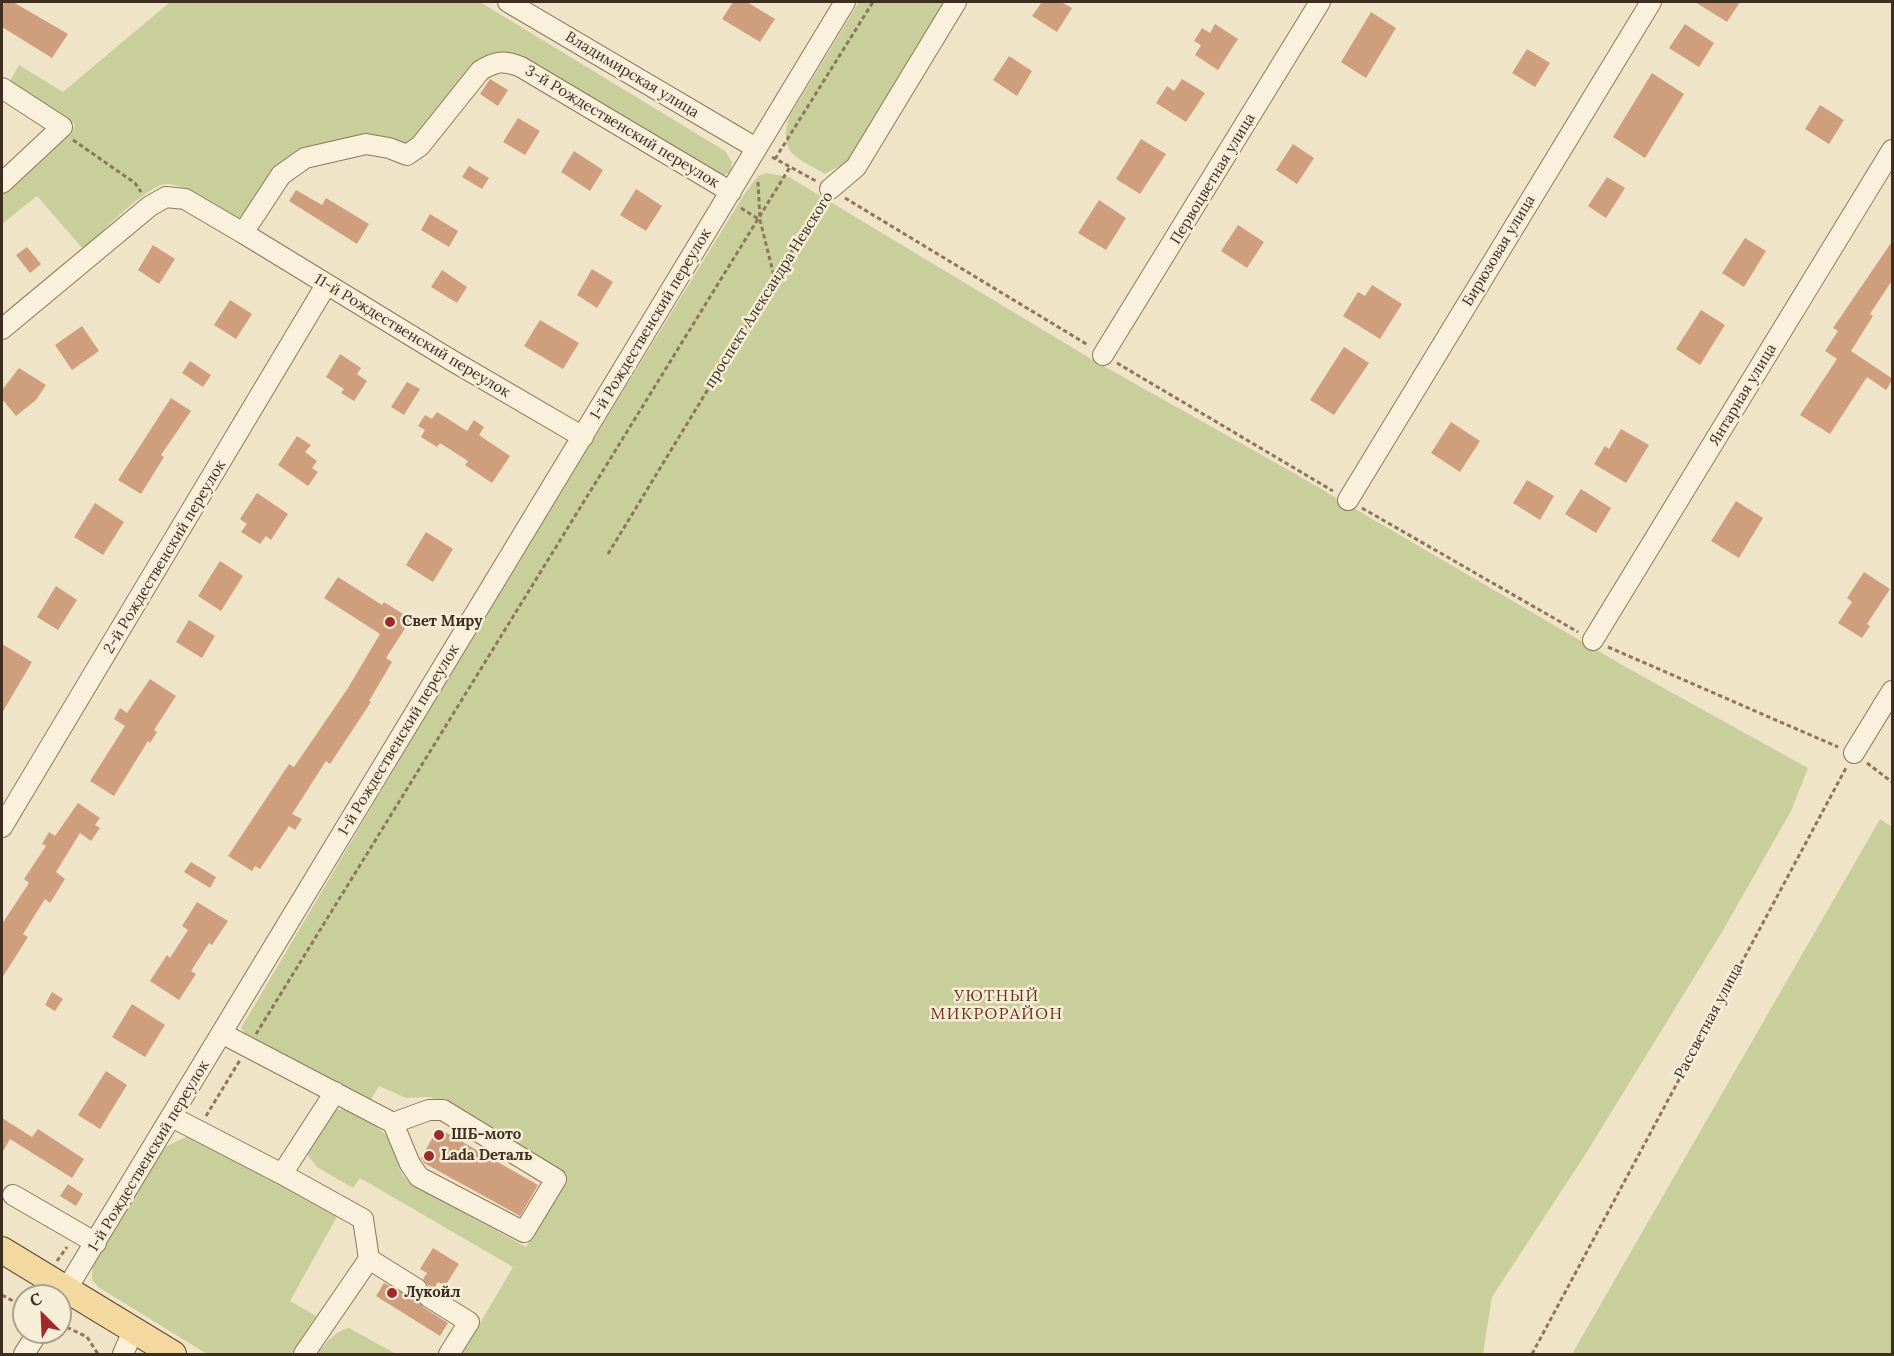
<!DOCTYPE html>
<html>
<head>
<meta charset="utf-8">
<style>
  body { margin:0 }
  #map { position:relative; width:1894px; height:1356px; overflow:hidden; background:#f0e4c8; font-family:Lora,serif }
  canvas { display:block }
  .frame { position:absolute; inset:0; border:3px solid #3d2e20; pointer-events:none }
  .north { position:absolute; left:12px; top:1284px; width:60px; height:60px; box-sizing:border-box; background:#f7eed8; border:2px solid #ada18e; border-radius:50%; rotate:336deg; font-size:16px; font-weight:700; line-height:24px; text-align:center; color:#3d2e20 }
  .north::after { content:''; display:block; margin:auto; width:21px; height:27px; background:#9e2a2b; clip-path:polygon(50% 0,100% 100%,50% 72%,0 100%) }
</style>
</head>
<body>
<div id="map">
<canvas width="1894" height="1356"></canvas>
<div class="frame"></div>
<div class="north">С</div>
</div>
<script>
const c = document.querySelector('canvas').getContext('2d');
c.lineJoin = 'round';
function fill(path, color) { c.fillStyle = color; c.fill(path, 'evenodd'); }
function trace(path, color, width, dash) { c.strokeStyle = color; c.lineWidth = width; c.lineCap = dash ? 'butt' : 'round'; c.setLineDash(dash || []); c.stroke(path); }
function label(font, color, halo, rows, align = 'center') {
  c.font = font + ' Lora,serif'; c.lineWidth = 5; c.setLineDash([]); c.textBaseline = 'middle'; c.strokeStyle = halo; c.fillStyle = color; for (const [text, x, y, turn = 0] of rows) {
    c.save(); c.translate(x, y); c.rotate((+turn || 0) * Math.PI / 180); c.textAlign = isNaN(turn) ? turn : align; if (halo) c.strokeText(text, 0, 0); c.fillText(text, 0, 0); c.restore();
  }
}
fill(new Path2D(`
  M170 2H480L725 151 732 162 731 172 722 176 513 56 491 53 476 62 407 147 298 157 243 221C223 210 189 184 167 184 147 184 100 235 83 249L37 196 2 224V194L73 130 75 124 9 83 19 65 63 92Z
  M859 2H949L855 158 825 174C797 157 778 155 789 117Z
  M766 173 789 177 1093 360 1292 472 1624 666 1808 768 1791 811 1722 932 1585 1155 1492 1297 1483 1354H462L513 1267 360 1178 353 1188 317 1167 308 1156 310 1146 336 1109C340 1110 346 1109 350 1110 362 1114 392 1136 395 1148 400 1167 396 1170 412 1184L526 1247 567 1174 447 1104 430 1097 406 1098 379 1086 370 1101 247 1037 241 1028 481 622 745 193 758 176Z
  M1880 819 1892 827V1354H1572Z
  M192 1134 339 1213 290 1301 316 1316 292 1354H207L98 1287 92 1280 93 1261 156 1158 163 1148Z
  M349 1328 396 1354H318C326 1342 335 1331 349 1328Z`), '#c9cf9b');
fill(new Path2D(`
  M2 2H13L68 34 52 58 2 27Z
  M733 2H747L775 19 760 42 722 19Z
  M1042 2H1061L1072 8 1057 32 1032 16Z
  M1695 2H1740L1727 22Z
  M1371 12 1396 28 1366 78 1341 62Z
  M1215 24 1238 39 1218 70 1195 55 1201 45 1194 41 1202 28 1210 33Z
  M1685 24 1714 43 1699 67 1669 48Z
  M1527 49 1550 63 1535 87 1512 73Z
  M1009 56 1032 71 1017 96 993 80Z
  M1652 73 1684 94 1645 158 1613 137Z
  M490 79 508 90 498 106 480 94Z
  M1182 79 1205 93 1186 122 1156 103 1167 86 1174 91Z
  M1820 105 1844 120 1829 144 1805 129Z
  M518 118 540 131 525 155 503 142Z
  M1141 139 1166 154 1140 194 1116 179Z
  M1293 144 1314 158 1297 184 1276 170Z
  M574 151 603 170 590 191 561 172Z
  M469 166 489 178 482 189 462 177Z
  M1607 177 1625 188 1606 218 1588 206Z
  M636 189 662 206 646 231 620 215Z
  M296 190 322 205 326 198 369 224 357 244 289 201Z
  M1099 200 1126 218 1106 250 1078 233Z
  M430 214 458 231 449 247 421 230Z
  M1238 225 1264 242 1247 268 1221 251Z
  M1745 238 1766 251 1744 287 1722 273Z
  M1893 240V279L1870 314 1873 316 1851 351 1893 379 1886 390 1867 377 1830 434 1800 415 1837 359 1825 351 1838 331 1833 328Z
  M153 245 175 259 159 284 138 270Z
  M27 247 41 264 30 273 16 255Z
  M592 269 613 282 597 308 577 295Z
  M442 270 467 287 457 303 431 287Z
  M1372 285 1402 304 1380 339 1343 316 1358 292 1365 296Z
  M230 300 252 314 236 339 214 325Z
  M1701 310 1725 325 1700 365 1676 349Z
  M540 320 579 343 563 369 524 346Z
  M82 326 99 351 72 370 55 345Z
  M1344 347 1369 363 1334 415 1310 400Z
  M340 354 361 368 357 374 367 381 354 401 341 393 344 389 326 377Z
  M190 361 211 375 203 387 182 373Z
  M19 368 46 385 36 400 16 416 2 399V390Z
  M407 382 420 389 404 415 391 407Z
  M171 398 191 411 161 455 164 457 141 494 118 480Z
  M437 412 467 431 474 420 484 427 479 435 510 456 492 483 465 465 468 461 440 443 437 447 421 437 425 430 418 426 425 415 432 419Z
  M1451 422 1480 441 1460 472 1431 453Z
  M1621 429 1649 445 1626 483 1594 464 1605 446 1609 449Z
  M297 436 311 445 305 452 317 461 312 468 318 472 308 486 278 465Z
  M1527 480 1554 496 1540 520 1513 503Z
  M1581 489 1611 508 1596 533 1565 514Z
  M257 493 288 514 271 540 266 536 260 544 241 532 247 524 240 519Z
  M1736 501 1763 518 1739 558 1711 541Z
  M95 503 124 522 103 555 74 537Z
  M426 532 453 549 433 582 406 565Z
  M220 561 243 576 221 611 198 596Z
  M1864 572 1890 589 1867 624 1870 626 1862 638 1838 623 1852 602 1847 598Z
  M338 577 382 605 384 602 411 619 386 658 392 662 369 701 371 702 330 764 326 761 292 814 302 819 295 830 289 826 260 869 255 866 252 871 228 856 289 764 294 767 348 688 380 634 324 598Z
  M56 586 77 600 58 630 37 617Z
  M189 620 215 636 202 658 176 642Z
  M2 644 32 662 2 713Z
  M150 679 176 696 154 730 157 732 150 743 148 741 114 796 90 781 125 726 114 719 120 708 127 713Z
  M78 803 100 818 95 825 100 828 91 841 80 833 56 872 65 879 50 903 45 899 23 934 28 937 2 978V924L29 883 24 879 46 846 42 844 49 832 55 836Z
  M191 862 216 877 210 888 184 872Z
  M197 902 228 921 212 945 209 943 191 971 196 974 179 1000 150 981 167 955 170 958 188 930 182 926Z
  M52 992 63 999 55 1011 45 1005Z
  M132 1004 165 1025 145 1057 112 1037Z
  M106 1071 127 1085 100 1129 78 1115Z
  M2 1118 32 1137 38 1129 84 1159 72 1178 10 1139 2 1153Z
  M438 1128 538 1185 520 1216 424 1163 421 1158Z
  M68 1184 83 1194 76 1206 60 1196Z
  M433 1248 459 1264 445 1286 438 1282 435 1287 428 1285 423 1279 427 1273 420 1269Z
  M384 1283 418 1301 423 1307 448 1323 440 1336 376 1296Z`), '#cf9f7d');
const minor = new Path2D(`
  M508 2 756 148
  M2 88 62 127 2 183
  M830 189 856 167 956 2
  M243 233 451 360 583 437
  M2 329 150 206 166 197 185 199 243 233 281 175 305 158 366 144 389 148 407 155 420 146 480 71C495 61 504 60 521 67L731 192
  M1103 355 1320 2
  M1348 500 1651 2
  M1593 640 1892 150
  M1854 753 1892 691
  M2 827 326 285
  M223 1034 393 1123 429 1110H443L556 1179 524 1232 419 1177 410 1164 393 1123
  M172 1117 282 1174 335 1092
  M282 1174 363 1219 369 1259
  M13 1195 96 1243
  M429 1297 469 1322 449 1354
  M60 1300 845 2
  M24 1354 38 1332
  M123 1354 133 1331
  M304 1354 369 1259 417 1289`);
const major = new Path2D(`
  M2 1250 173 1354`);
trace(minor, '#8d765c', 22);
trace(major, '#5b4430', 28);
trace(new Path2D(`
  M73 140 135 183 141 192
  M772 157 816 181
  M775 159 873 2
  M758 182 760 220 775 280
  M845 198 1088 345
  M741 208 760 220
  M1117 363 1333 491
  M1362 508 1578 632
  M608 554 821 203
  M1608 647 1838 747
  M1867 763 1892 782
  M256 1034 790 167
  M206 1116 240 1060
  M57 1261 67 1247
  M2 1295 24 1307
  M60 1324 87 1337 98 1354
  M1532 1354 1847 766`), '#8d765c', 3, [4.5, 3]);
trace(minor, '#faf1dc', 20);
trace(major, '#f3d9a0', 26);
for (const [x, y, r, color] of [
  [390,622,6,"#9e2a2b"],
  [439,1135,6,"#9e2a2b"],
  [429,1156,6,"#9e2a2b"],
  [392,1293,6,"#9e2a2b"]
]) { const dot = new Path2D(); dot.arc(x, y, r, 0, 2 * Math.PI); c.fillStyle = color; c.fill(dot); trace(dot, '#f7eed8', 2); }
label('15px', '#3d2e20', '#f7eed8', [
  ["Владимирская улица",632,75,31],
  ["3-й Рождественский переулок",622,127,31],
  ["Первоцветная улица",1213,179,-59],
  ["Бирюзовая улица",1499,251,-59],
  ["проспект Александра Невского",769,290,-58],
  ["1-й Рождественский переулок",651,324,-59],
  ["11-й Рождественский переулок",412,336,31],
  ["Янтарная улица",1743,395,-59],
  ["2-й Рождественский переулок",165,557,-59],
  ["1-й Рождественский переулок",399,740,-59],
  ["Рассветная улица",1709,1021,-62],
  ["1-й Рождественский переулок",149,1156,-59]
]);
label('bold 15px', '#3d2e20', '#f7eed8', [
  ["Свет Миру",402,622],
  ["ШБ-мото",451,1135],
  ["Lada Dеталь",441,1156],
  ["Лукойл",404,1293]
], 'left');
c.letterSpacing = '1.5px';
label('16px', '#6b2e1e', '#f7eed8', [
  ["УЮТНЫЙ",997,996],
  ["МИКРОРАЙОН",997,1014]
]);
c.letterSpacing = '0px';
</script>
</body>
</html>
